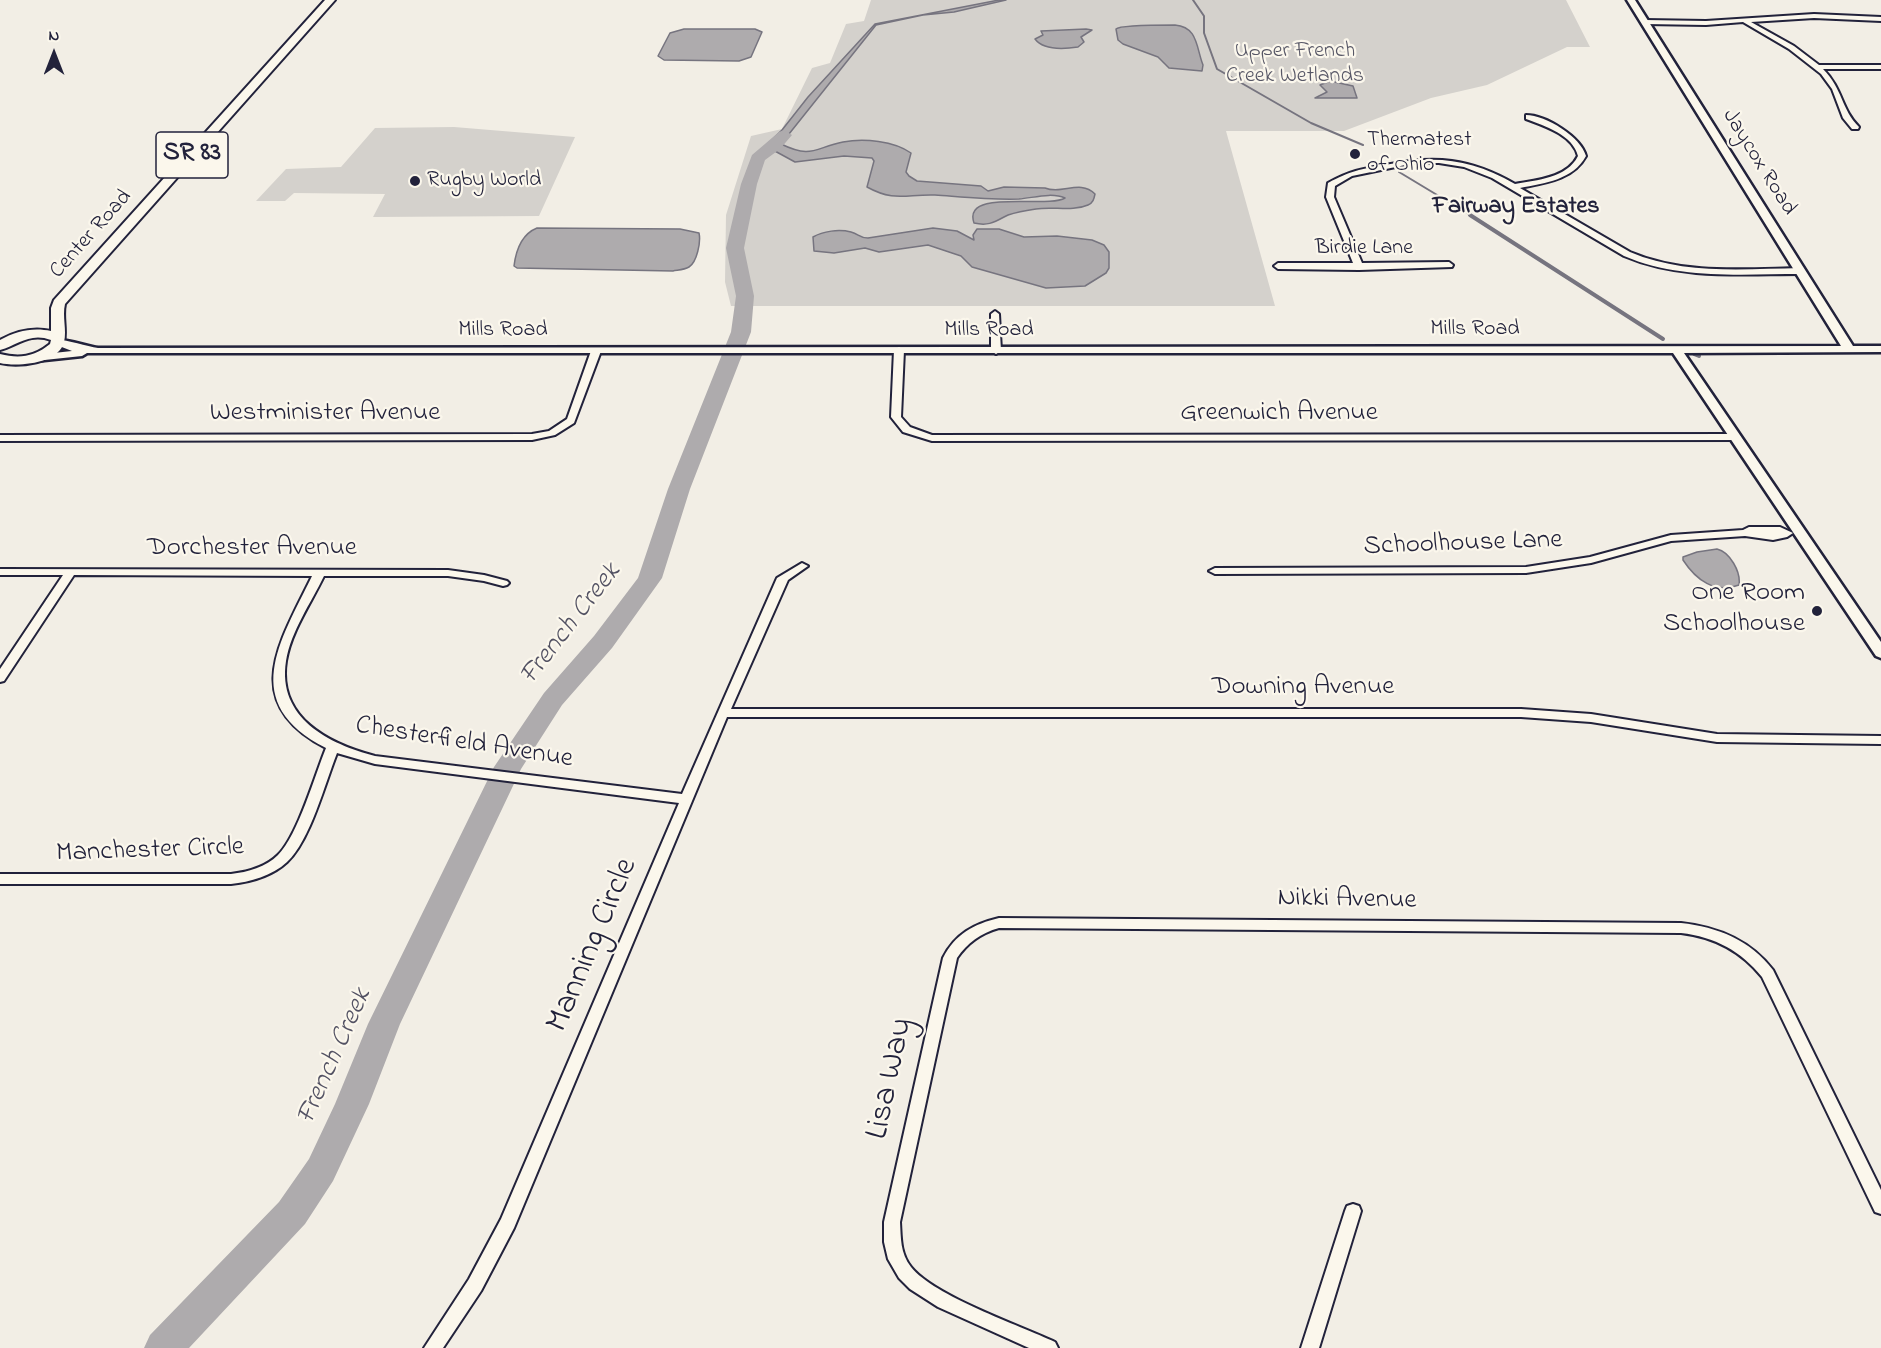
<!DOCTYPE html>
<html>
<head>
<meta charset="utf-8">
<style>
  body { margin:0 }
  #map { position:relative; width:1881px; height:1348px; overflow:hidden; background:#f2eee5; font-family:"Indie Flower",sans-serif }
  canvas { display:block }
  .north { position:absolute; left:24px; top:24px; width:60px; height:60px; -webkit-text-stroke:4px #fbf7ec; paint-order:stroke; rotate:0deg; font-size:16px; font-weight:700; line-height:24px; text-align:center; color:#22223b }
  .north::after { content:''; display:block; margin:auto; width:21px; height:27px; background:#22223b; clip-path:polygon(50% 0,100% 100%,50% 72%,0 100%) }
</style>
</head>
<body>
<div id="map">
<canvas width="1881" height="1348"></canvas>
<div class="north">N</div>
</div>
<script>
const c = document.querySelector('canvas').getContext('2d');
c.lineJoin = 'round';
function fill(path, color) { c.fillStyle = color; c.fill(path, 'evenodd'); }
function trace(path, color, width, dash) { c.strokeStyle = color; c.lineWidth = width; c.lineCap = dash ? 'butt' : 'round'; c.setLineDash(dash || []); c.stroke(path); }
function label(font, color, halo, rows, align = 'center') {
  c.font = font + ' "Indie Flower",sans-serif'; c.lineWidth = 4.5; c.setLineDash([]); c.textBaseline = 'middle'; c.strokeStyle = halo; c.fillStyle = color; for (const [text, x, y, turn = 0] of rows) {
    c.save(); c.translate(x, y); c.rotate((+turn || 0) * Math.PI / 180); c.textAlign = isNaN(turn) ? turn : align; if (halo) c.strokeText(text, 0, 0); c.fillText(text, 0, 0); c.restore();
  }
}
fill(new Path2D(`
  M871 0H1566L1590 47H1567L1487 85 1431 98 1344 131H1226L1275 306H731L725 282 726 215 751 136 782 129 812 68 830 63 846 24 864 21Z
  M454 127 575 137 539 216 373 217 385 194 294 193 285 201H256L286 169 341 167 375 128Z`), '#d4d1cc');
const water = new Path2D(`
  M999 0H1006L954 12 923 15 876 25 781 144C812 159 814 148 843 142 864 138 894 141 911 153L906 172 909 176 917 181 981 186 988 191 1004 187 1045 188C1062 195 1080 179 1095 194 1094 199 1093 203 1088 205 1072 212 1053 206 1036 209 1026 211 1013 212 1004 217 993 223 987 226 974 223 962 188 1047 209 1065 198 1051 192 1033 198 1019 199 991 200 963 197 935 195 906 194 894 202 867 187L874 161 872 158 844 156 795 162 773 150 762 159 754 157 782 130 808 97 875 24Z
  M1175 25C1198 27 1196 47 1203 65L1202 71 1169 68 1158 57 1123 44 1118 40 1116 29C1120 25 1165 25 1175 25Z
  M684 29H755L762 32 751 57 739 61 664 60 658 56 670 33Z
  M1086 29 1092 30 1081 37 1084 42 1078 47C1065 49 1044 51 1035 39L1043 35 1041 31Z
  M1330 81 1353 86 1357 98H1315L1327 92 1320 85Z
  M537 228 680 229 699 233C701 242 697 262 689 267 684 270 678 270 673 271L517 268 514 266C516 250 522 234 537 228Z
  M933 228 957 231 974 240 973 235 977 229H999L1024 237 1057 236 1092 240 1104 245 1109 252V268L1106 273 1085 286 1046 288 972 267 961 256 928 245 879 252 865 248 834 253 814 251 813 237C823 231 839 229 851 232 859 234 859 238 868 238Z
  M1717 549C1730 552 1741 572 1739 585 1715 594 1696 580 1683 560V557L1697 552Z`);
fill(water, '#aeabad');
trace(water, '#76747f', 1.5);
trace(new Path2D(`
  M1193 0 1204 16V33L1217 69 1311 123 1363 145
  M1399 172 1472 216`), '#76747f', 2);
trace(new Path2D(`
  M1470 215 1663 339
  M1694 354 1699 356`), '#76747f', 4);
fill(new Path2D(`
  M784 130 792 135 780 149 765 160 757 184 744 248 754 296 751 332 690 489 662 578 612 648 562 705 521 769 400 1024 369 1104 333 1181 305 1224 189 1348H144L150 1335 279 1202 309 1159 335 1104 368 1024 494 767 544 693 594 636 638 578 668 489 731 332 736 296 726 248 741 184 752 155 779 132Z`), '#aeabad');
const minor = new Path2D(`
  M1814 14 1881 17V21L1814 18 1751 22 1794 46 1819 65H1881V69H1823C1843 89 1841 109 1859 127L1858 129H1852L1843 118 1832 89 1821 74 1789 49 1743 22 1706 25 1645 24 1642 22 1645 20 1706 21Z
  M1526 115C1546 115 1581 137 1586 156 1573 180 1545 183 1520 188L1630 252C1684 275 1743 269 1801 268L1805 271 1801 274C1741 274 1680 280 1624 256L1492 178 1464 167 1439 163H1415L1352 176 1335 186 1334 197 1362 263 1449 262 1453 265 1452 267 1359 270 1278 269 1274 266 1278 263H1353L1326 197 1328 183C1350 171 1361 169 1385 165 1435 155 1470 158 1515 184 1537 180 1567 178 1578 156 1573 135 1545 126 1526 119Z
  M995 311 999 314 1001 351 996 354 991 351V314Z
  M899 347 904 350 901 417 910 427 932 435 1736 434 1741 437 1736 440 932 441 903 432 891 417 894 350Z
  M596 348 601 351 574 423 555 435 532 440 0 441V435L532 434 549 431 567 419 591 351Z
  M1749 527H1780L1793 533 1787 537 1773 540 1745 536 1671 541 1591 563 1526 573 1215 574 1209 571 1215 568 1526 567 1590 557 1671 535 1743 530Z
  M802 563 808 566 788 580 731 709H1521L1591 714 1717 734 1881 736V744L1717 742 1591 722 1521 717H727L514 1228 481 1291 443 1348H424L469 1279 501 1219 679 803 375 764 337 753C325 783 310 841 287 862 272 876 250 882 231 884H0V874H231C248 872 266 867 278 855 298 835 315 775 326 748 238 703 280 642 312 576L74 575 4 681 0 682V669L63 575H0V569L448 570 484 575 507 581 509 583 507 585 503 586 484 581 448 576H324C311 603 291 631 286 661 277 718 329 744 375 756L682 794 777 578Z
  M999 918 1681 923C1718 927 1750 940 1773 970L1881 1190V1214L1875 1212 1762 977C1741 951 1715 937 1681 933L999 928C981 933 967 943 957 958L900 1222C901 1238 900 1253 911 1267 934 1296 1019 1325 1055 1342L1058 1348H1029L938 1307 910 1289 899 1278 888 1259 884 1242V1222L943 958C955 934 974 924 999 918Z
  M1353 1204 1359 1206 1361 1211 1319 1348H1301L1345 1211 1347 1206Z`);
const tertiary = new Path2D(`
  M1627 0H1635L1853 346H1881V352L1684 353 1881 642V658L1876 656 1673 353H87L82 356 35 361 29 358 35 355 72 351 54 344V340C62 338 86 346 98 348L1841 346Z`);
const primary = new Path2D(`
  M325 0H335L65 304C62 317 67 330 64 342 59 364 17 367 0 363V354C19 359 34 357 50 344L51 340C30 332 18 345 0 350V340C16 331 33 327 51 331V308L54 300Z`);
trace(minor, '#22223b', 4);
trace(tertiary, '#22223b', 5);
trace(primary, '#22223b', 4);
fill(minor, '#fbf7ec');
fill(tertiary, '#fbf7ec');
fill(primary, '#fbf7ec');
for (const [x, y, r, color] of [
  [1355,154,6,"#22223b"],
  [415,181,6,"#22223b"],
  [1817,611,6,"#22223b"]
]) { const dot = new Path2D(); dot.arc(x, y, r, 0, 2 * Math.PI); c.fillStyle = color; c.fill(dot); trace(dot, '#fbf7ec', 2); }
label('22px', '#575766', '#fbf7ec', [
  ["Upper French",1295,52],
  ["Creek Wetlands",1295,77]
]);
label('22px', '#22223b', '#fbf7ec', [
  ["Thermatest",1367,141],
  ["of Ohio",1367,166],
  ["Rugby World",427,181]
], 'left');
label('22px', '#22223b', '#fbf7ec', [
  ["Jaycox Road",1758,163,58],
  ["Center Road",92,235,-48],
  ["Birdie Lane",1364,249],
  ["Mills Road",1475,330],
  ["Mills Road",503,331],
  ["Mills Road",989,331]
]);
label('bold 24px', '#22223b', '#fbf7ec', [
  ["Fairway Estates",1516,208]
]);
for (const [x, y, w] of [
  [192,155,72]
]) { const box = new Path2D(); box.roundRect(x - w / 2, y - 23, w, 46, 4.5); c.fillStyle = '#fbf7ec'; c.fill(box); trace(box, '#22223b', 1.5); }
label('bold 26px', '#22223b', null, [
  ["SR 83",192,155]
]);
label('27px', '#22223b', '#fbf7ec', [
  ["Westminister Avenue",325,415],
  ["Greenwich Avenue",1279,415],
  ["Schoolhouse Lane",1463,545,-2],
  ["Dorchester Avenue",252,550],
  ["Downing Avenue",1303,689],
  ["Chesterfield Avenue",464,744,9],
  ["Manchester Circle",150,852,-2],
  ["Nikki Avenue",1347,901,1]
]);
label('27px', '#22223b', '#fbf7ec', [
  ["One Room",1805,595],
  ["Schoolhouse",1805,626]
], 'right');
label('italic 28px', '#535263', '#fbf7ec', [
  ["French Creek",572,625,-52],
  ["French Creek",336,1057,-66]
]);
label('33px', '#22223b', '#fbf7ec', [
  ["Manning Circle",594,946,-67],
  ["Lisa Way",892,1079,-78]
]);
</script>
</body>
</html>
